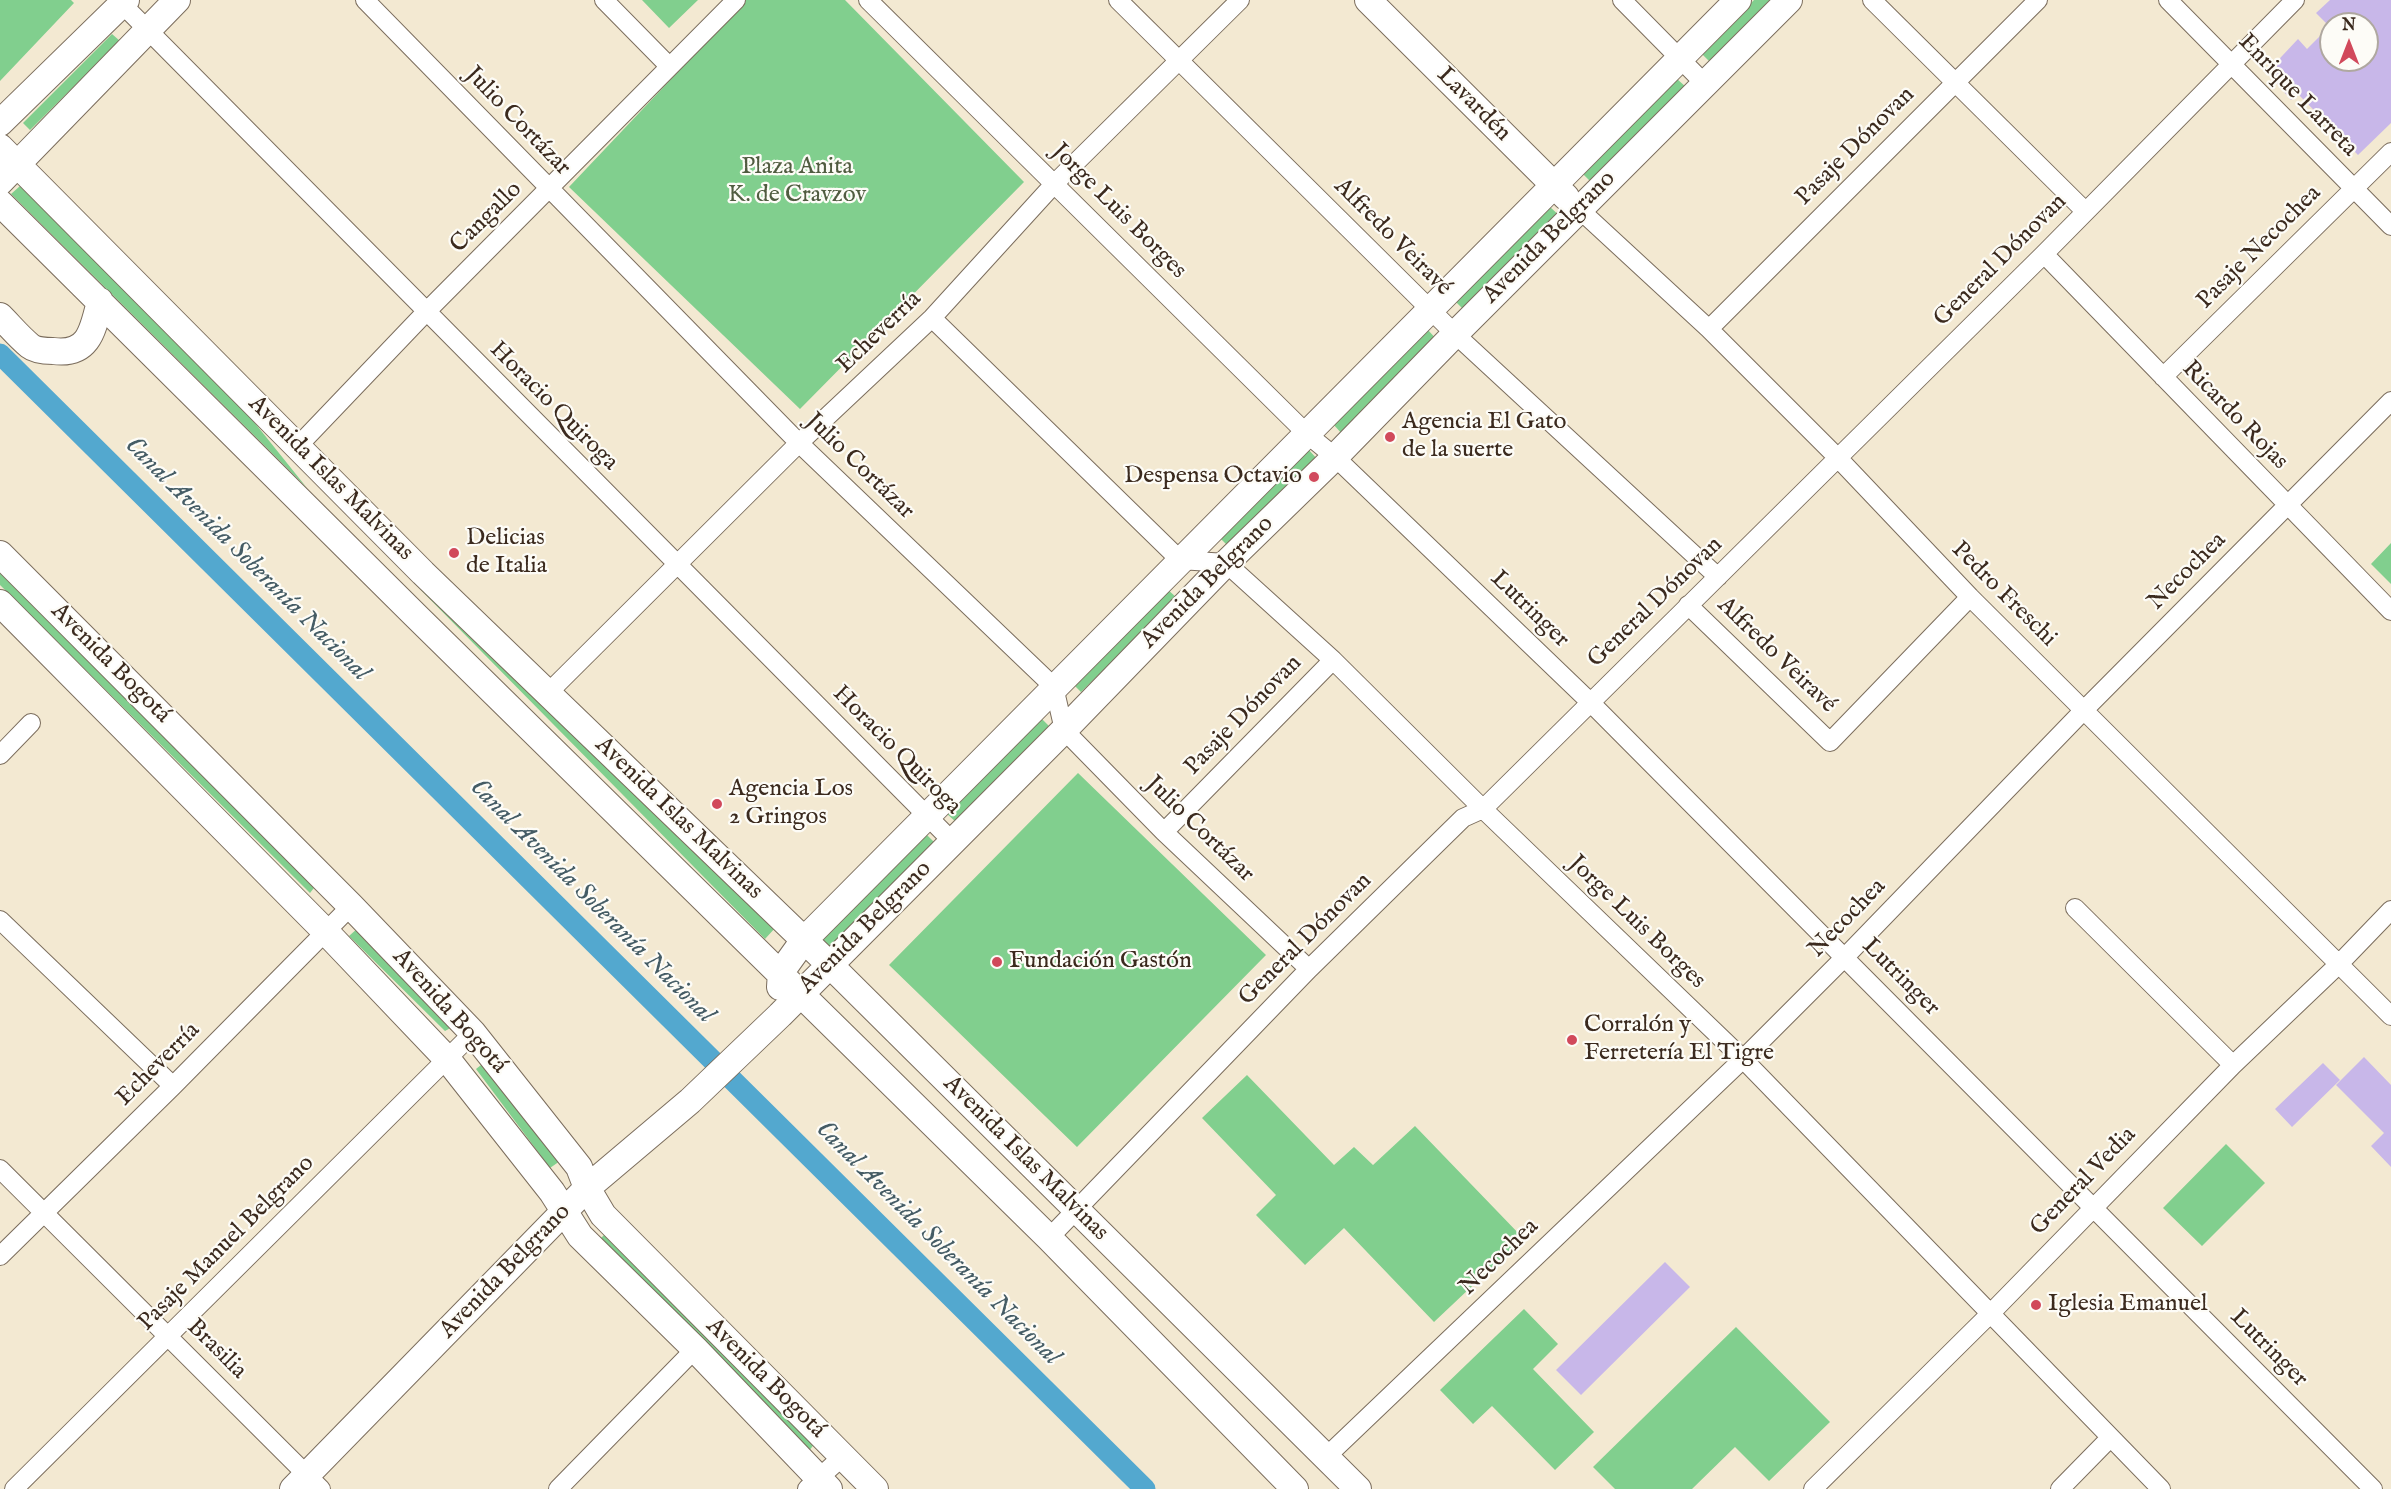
<!DOCTYPE html>
<html>
<head>
<meta charset="utf-8">
<style>
  body { margin:0 }
  #map { position:relative; width:2391px; height:1489px; overflow:hidden; background:#f3e9d2; font-family:"IM FELL English",serif }
  canvas { display:block }
  .north { position:absolute; left:2319px; top:12px; width:60px; height:60px; box-sizing:border-box; background:#fdfcf7; border:2px solid #afa8a0; border-radius:50%; rotate:0deg; font-size:16px; font-weight:700; line-height:24px; text-align:center; color:#3b2a1e }
  .north::after { content:''; display:block; margin:auto; width:21px; height:27px; background:#d1495b; clip-path:polygon(50% 0,100% 100%,50% 72%,0 100%) }
</style>
</head>
<body>
<div id="map">
<canvas width="2391" height="1489"></canvas>
<div class="north">N</div>
</div>
<script>
const c = document.querySelector('canvas').getContext('2d');
c.lineJoin = 'round';
function fill(path, color) { c.fillStyle = color; c.fill(path, 'evenodd'); }
function trace(path, color, width, dash) { c.strokeStyle = color; c.lineWidth = width; c.lineCap = dash ? 'butt' : 'round'; c.setLineDash(dash || []); c.stroke(path); }
function label(font, color, halo, rows, align = 'center') {
  c.font = font + ' "IM FELL English",serif'; c.lineWidth = 4.5; c.setLineDash([]); c.textBaseline = 'middle'; c.strokeStyle = halo; c.fillStyle = color; for (const [text, x, y, turn = 0] of rows) {
    c.save(); c.translate(x, y); c.rotate((+turn || 0) * Math.PI / 180); c.textAlign = isNaN(turn) ? turn : align; if (halo) c.strokeText(text, 0, 0); c.fillText(text, 0, 0); c.restore();
  }
}
fill(new Path2D(`
  M0 0H71L74 3 0 81Z
  M642 0H698L669 28Z
  M746 0H845L1024 182 800 409 569 187Z
  M1754 0H1775L1711 63 1701 53Z
  M112 34 120 41 30 130 23 123Z
  M1676 78 1687 88 1592 183 1581 172Z
  M20 186 234 397 307 488 11 194Z
  M1550 207 1561 217 1466 312 1455 301Z
  M1428 330 1438 341 1343 435 1333 424Z
  M1308 449 1318 460 1230 548 1220 538Z
  M2391 543V584L2371 564Z
  M0 568 317 884 310 893 0 585Z
  M410 579 776 927 765 939Z
  M1166 588 1177 598 1081 692 1071 682Z
  M1041 718 1052 729 957 823 946 813Z
  M1078 773 1266 955 1077 1147 889 965Z
  M927 835 937 845 831 950 821 939Z
  M358 928 456 1025 445 1031 349 936Z
  M486 1061 560 1161 550 1168 476 1069Z
  M1247 1075 1334 1165 1354 1147 1373 1165 1415 1126 1523 1238 1434 1322 1344 1228 1305 1265 1256 1215 1276 1195 1202 1118Z
  M2226 1144 2265 1183 2202 1246 2163 1208Z
  M608 1231 815 1443 809 1451 598 1241Z
  M1524 1309 1558 1344 1533 1369 1594 1432 1555 1470 1492 1406 1473 1424 1440 1390Z
  M1736 1327 1830 1422 1769 1481 1735 1447 1692 1489H1615L1593 1467Z`), '#81cf8e');
trace(new Path2D(`
  M0 354 1145 1489`), '#53a8cf', 21);
fill(new Path2D(`
  M2330 0H2391V123L2358 155 2299 95 2291 100 2267 72 2298 39 2307 49 2331 25V60H2367V24H2327L2316 13Z
  M2364 1057 2391 1085V1167L2371 1146 2384 1133 2336 1085Z
  M2323 1063 2340 1080 2292 1127 2275 1109Z
  M1665 1262 1690 1287 1581 1395 1556 1370Z`), '#c8b7e9');
const street = new Path2D(`
  M365 0 799 443 1054 687 1064 730 1164 832 1309 969
  M604 0 668 65
  M868 0 1307 434 1335 457 1589 701 2373 1489
  M1118 0 1455 334 1718 577
  M1622 0 1706 85
  M1872 0 2085 211
  M2168 0 2391 226
  M122 4 952 841
  M1579 209 1709 329 1838 458 1970 597 2391 1016
  M2044 254 2391 611
  M932 318 1180 560 1226 563 1333 660 1483 809 1743 1059 2161 1489
  M1709 329 2038 0
  M2163 377 2391 152
  M298 446 426 312 736 0
  M1688 605 1830 742 1970 597
  M547 694 799 443 932 318 1055 183 1240 0
  M0 755 31 723
  M1164 832 1333 660
  M2075 908 2233 1065
  M0 920 173 1086
  M0 1169 321 1489
  M1049 1238 1309 969 1463 818 1483 809 2044 254 2295 0
  M0 1256 173 1086 351 906
  M1326 1457 1743 1059 1845 957 2084 710 2391 401
  M14 1489 473 1033
  M558 1489 695 1349
  M807 1489 842 1457
  M1813 1489 1990 1314 2233 1065 2339 964 2391 910
  M2060 1489 2110 1438`);
const secondary = new Path2D(`
  M1368 0 1566 197
  M0 123 126 0
  M0 147 423 573 830 965 1358 1489
  M0 182 177 0
  M0 203 415 615 1049 1238 1295 1489
  M0 316C10 326 19 337 30 346 35 350 46 351 53 351 89 356 93 330 100 301
  M0 554 351 906 473 1033 579 1167 587 1188 603 1215 875 1489
  M0 603 326 932 448 1060 552 1192 580 1236 695 1349 829 1489
  M780 987 781 972 804 940 1738 0
  M293 1489 587 1188 690 1101 780 1015 1064 730 1226 563 1335 457 1455 334 1789 0`);
trace(street, '#7b6d5d', 20);
trace(secondary, '#7b6d5d', 28);
trace(street, '#fff', 18);
trace(secondary, '#fff', 26);
for (const [x, y, r, color] of [
  [1390,437,6,"#d1495b"],
  [1314,477,6,"#d1495b"],
  [454,553,6,"#d1495b"],
  [717,804,6,"#d1495b"],
  [997,962,6,"#d1495b"],
  [1572,1040,6,"#d1495b"],
  [2036,1305,6,"#d1495b"]
]) { const dot = new Path2D(); dot.arc(x, y, r, 0, 2 * Math.PI); c.fillStyle = color; c.fill(dot); trace(dot, '#fdfcf7', 2); }
label('24px', '#3b2a1e', '#fdfcf7', [
  ["Enrique Larreta",2297,96,46],
  ["Lavardén",1473,105,45],
  ["Julio Cortázar",517,122,46],
  ["Pasaje Dónovan",1856,147,-45],
  ["Jorge Luis Borges",1118,212,45],
  ["Cangallo",487,218,-45],
  ["Alfredo Veiravé",1392,238,45],
  ["Avenida Belgrano",1550,238,-45],
  ["Pasaje Necochea",2260,248,-45],
  ["General Dónovan",2001,261,-45],
  ["Echeverría",880,333,-44],
  ["Horacio Quiroga",553,407,45],
  ["Ricardo Rojas",2234,416,46],
  ["Julio Cortázar",859,467,44],
  ["Avenida Islas Malvinas",330,479,45],
  ["Necochea",2188,572,-45],
  ["Avenida Belgrano",1208,583,-45],
  ["Pedro Freschi",2003,595,45],
  ["General Dónovan",1656,603,-44],
  ["Lutringer",1529,610,44],
  ["Alfredo Veiravé",1776,656,44],
  ["Avenida Bogotá",110,664,45],
  ["Pasaje Dónovan",1244,716,-46],
  ["Horacio Quiroga",896,751,45],
  ["Avenida Islas Malvinas",678,819,44],
  ["Julio Cortázar",1199,830,44],
  ["Necochea",1848,919,-46],
  ["Jorge Luis Borges",1636,923,44],
  ["Avenida Belgrano",866,928,-45],
  ["General Dónovan",1306,940,-45],
  ["Lutringer",1900,978,45],
  ["Avenida Bogotá",449,1012,48],
  ["Echeverría",159,1065,-45],
  ["Avenida Islas Malvinas",1025,1159,45],
  ["General Vedia",2084,1182,-46],
  ["Pasaje Manuel Belgrano",227,1244,-45],
  ["Necochea",1500,1258,-44],
  ["Avenida Belgrano",506,1272,-46],
  ["Lutringer",2268,1349,45],
  ["Brasilia",216,1350,45],
  ["Avenida Bogotá",765,1379,45]
]);
label('24px', '#505c40', '#fdfcf7', [
  ["Plaza Anita",797,168],
  ["K. de Cravzov",797,196]
]);
label('24px', '#3b2a1e', '#fdfcf7', [
  ["Agencia El Gato",1402,423],
  ["de la suerte",1402,451],
  ["Despensa Octavio",1302,477,"right"],
  ["Delicias",466,539],
  ["de Italia",466,567],
  ["Agencia Los",729,790],
  ["2 Gringos",729,818],
  ["Fundación Gastón",1009,962],
  ["Corralón y",1584,1026],
  ["Ferretería El Tigre",1584,1054],
  ["Iglesia Emanuel",2048,1305]
], 'left');
label('italic 26px', '#455c65', '#fdfcf7', [
  ["Canal Avenida Soberanía Nacional",246,560,45],
  ["Canal Avenida Soberanía Nacional",591,902,45],
  ["Canal Avenida Soberanía Nacional",937,1244,45]
]);
</script>
</body>
</html>
